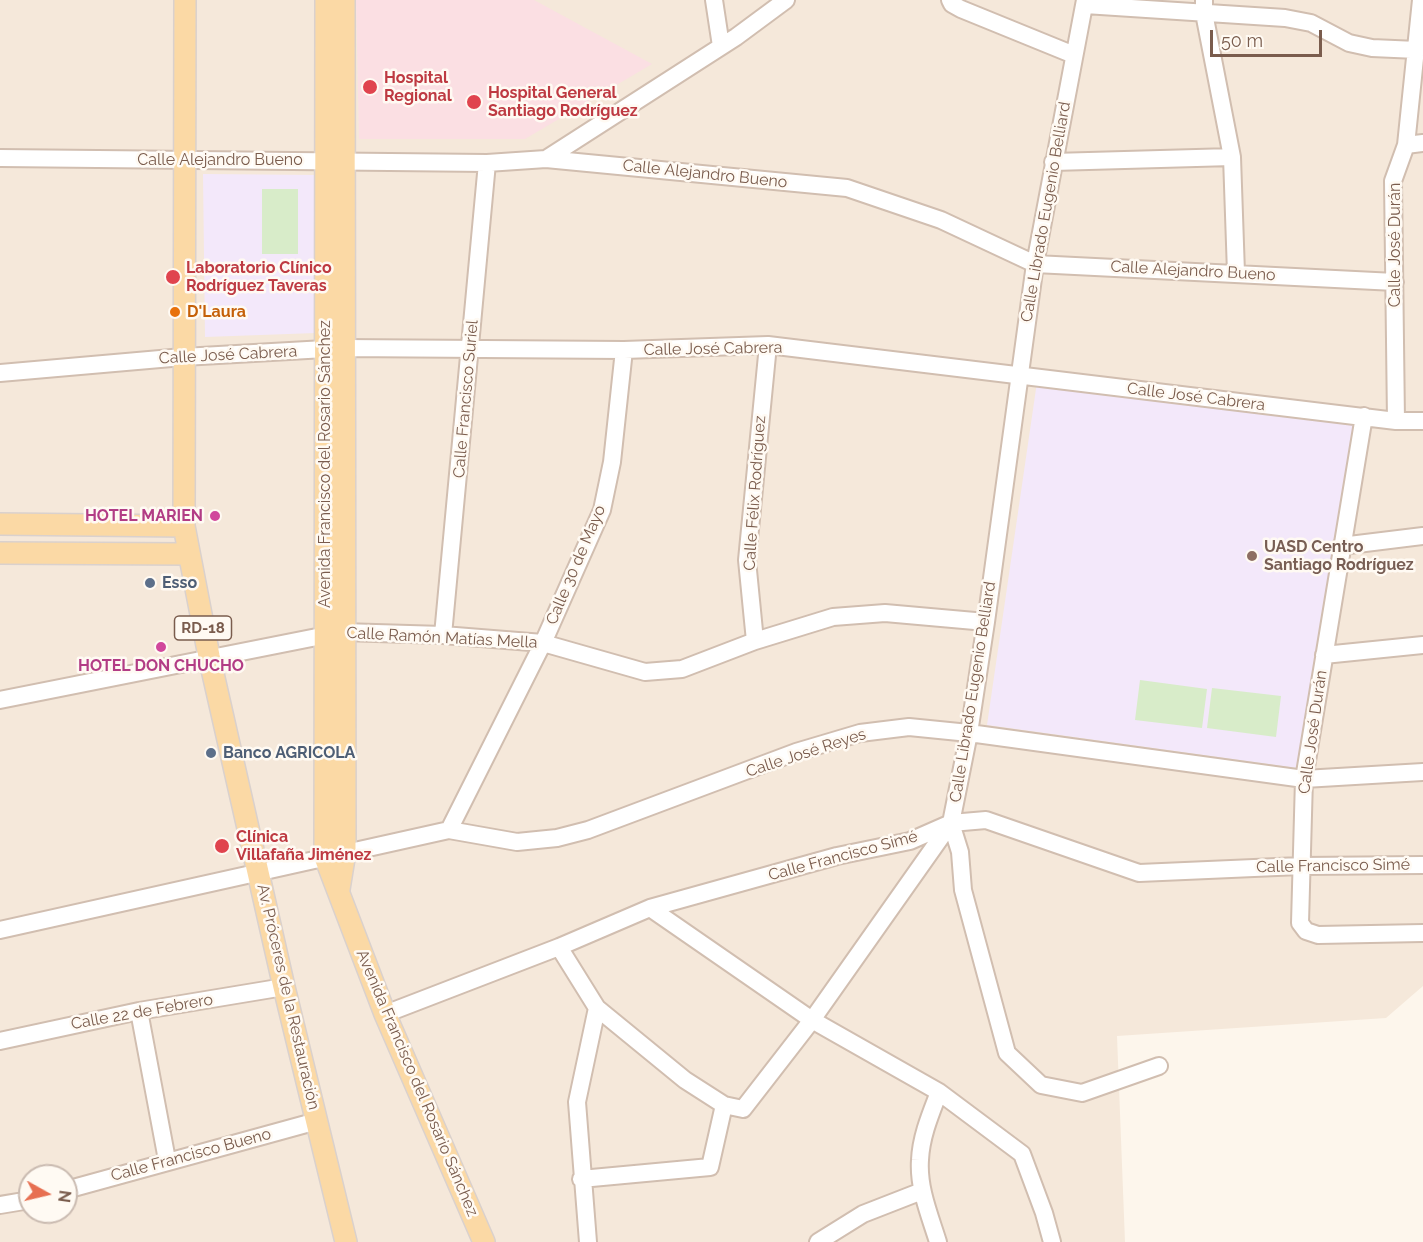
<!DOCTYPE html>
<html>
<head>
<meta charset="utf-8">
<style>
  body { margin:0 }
  #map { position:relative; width:1423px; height:1242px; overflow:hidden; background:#fdf6ec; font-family:Raleway,sans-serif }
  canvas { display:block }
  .north { position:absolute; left:18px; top:1164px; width:60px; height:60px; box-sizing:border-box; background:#fffaf3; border:2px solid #cabbb1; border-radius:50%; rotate:98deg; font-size:16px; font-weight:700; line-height:24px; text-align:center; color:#7a5c4d }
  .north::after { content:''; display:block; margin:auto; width:21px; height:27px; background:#e76f51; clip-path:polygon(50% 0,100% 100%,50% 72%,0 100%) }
  .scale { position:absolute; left:1210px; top:30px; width:112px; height:27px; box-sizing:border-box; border:3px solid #7a5c4d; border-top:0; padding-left:8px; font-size:18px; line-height:21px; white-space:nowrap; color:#7a5c4d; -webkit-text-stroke:4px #fffaf3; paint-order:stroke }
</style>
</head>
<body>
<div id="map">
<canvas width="1423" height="1242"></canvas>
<div class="north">N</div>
<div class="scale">50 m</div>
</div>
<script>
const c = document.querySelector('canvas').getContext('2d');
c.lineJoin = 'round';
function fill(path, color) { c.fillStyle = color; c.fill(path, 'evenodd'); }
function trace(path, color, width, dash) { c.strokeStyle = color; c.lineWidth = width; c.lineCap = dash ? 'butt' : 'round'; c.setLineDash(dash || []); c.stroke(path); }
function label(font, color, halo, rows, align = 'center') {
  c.font = font + ' Raleway,sans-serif'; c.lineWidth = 5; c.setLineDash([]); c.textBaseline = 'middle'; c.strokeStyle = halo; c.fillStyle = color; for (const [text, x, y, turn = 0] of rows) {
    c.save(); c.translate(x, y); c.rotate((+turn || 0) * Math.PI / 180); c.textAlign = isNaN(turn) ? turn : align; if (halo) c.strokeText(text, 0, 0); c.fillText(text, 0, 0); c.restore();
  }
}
fill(new Path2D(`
  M0 0H1423V986L1386 1018 1117 1036 1125 1242H0ZM30 1176H66V1212H30Z`), '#f5e8da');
fill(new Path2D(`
  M203 174 319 175 316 333 205 337Z
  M1037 382 1354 422 1297 768 987 725Z`), '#f3e8fa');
fill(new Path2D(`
  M356 0H534L652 64 525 139H359Z`), '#fbdfe3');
fill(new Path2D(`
  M262 189H298V254H262Z
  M1140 680 1207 689 1202 728 1135 720Z
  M1212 688 1281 696 1276 737 1207 728Z`), '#d8ecc9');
const minor = new Path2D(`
  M714 0 721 46
  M950 0 952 4 961 9 1074 55
  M1204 0V13L1232 157 1236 273
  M1085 5 1285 18 1311 23 1349 43 1372 48 1417 50
  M1406 145 1423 143
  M0 158 487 163 546 159 847 188 941 220 1035 264 1395 282
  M546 159 736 37 786 0
  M1053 162 1232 157
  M0 373 183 357 343 348 624 350 768 345 1396 421H1423
  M1364 416 1304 779 1300 923 1306 931 1318 935 1423 933
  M1396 421 1393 181 1406 145 1421 0
  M1341 546 1423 536
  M443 635 487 163
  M755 641 747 560 768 345
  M1324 655 1423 645
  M0 700 342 632 443 635 543 643 645 672 682 669 755 641 833 617 885 613 986 622
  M951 823 960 852 963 890 1007 1053 1041 1085 1082 1093 1159 1066
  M449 830 543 643 602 510 612 462 624 350
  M650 908 812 1020 939 1092 1022 1154 1044 1213 1052 1242
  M0 930 449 830 517 842 557 838 588 830 796 752 860 733 909 727 969 733 1304 779 1423 772
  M559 947 597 1008 685 1080 724 1105 743 1109 812 1020 951 823 969 733 986 622 1035 264 1085 0
  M139 1011 167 1160
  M385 1014 559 947 650 908 837 856 910 841 951 823 986 820 1139 873 1300 866 1423 865
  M0 1041 139 1011 284 987
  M581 1179 710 1167 724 1105
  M66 1190 317 1121
  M0 1205 30 1200
  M588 1242 577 1102 597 1008
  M818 1242 863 1214 922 1191
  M938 1242C930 1216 918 1188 920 1160 921 1136 931 1113 939 1092`);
const major = new Path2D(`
  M185 0 184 526 209 656 284 987 346 1242
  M326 0 325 857 385 1014 484 1242
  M0 524 184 526
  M0 553 188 554
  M339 889 345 852 344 0`);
trace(minor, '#d1beb0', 20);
trace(major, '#dad1cd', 24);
trace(minor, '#fff', 16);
trace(major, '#fbd9a5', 21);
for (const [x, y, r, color] of [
  [370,87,8,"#e0444e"],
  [474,102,8,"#e0444e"],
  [173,277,8,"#e0444e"],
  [175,312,6,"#e8710a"],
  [215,516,6,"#d1479c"],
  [1252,556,6,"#8d6e63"],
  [150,583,6,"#5c6f8a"],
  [161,647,6,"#d1479c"],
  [211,753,6,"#5c6f8a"],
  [222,846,8,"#e0444e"]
]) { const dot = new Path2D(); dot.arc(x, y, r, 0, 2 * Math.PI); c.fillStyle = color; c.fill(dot); trace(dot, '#fffaf3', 2); }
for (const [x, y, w] of [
  [203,628,57]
]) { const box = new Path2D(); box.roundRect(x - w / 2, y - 12, w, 24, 4.5); c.fillStyle = '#fffaf3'; c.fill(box); trace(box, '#7a5c4d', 1.5); }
label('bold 15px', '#7a5c4d', null, [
  ["RD-18",203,628]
]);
label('bold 16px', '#be3a42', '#fffaf3', [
  ["Hospital",384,78],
  ["Regional",384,96],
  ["Hospital General",488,93],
  ["Santiago Rodríguez",488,111],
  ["Laboratorio Clínico",186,268],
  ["Rodríguez Taveras",186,286],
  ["Clínica",236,837],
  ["Villafaña Jiménez",236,855]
], 'left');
label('16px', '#7a5c4d', '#fffaf3', [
  ["Calle Alejandro Bueno",220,160],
  ["Calle Alejandro Bueno",705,174,6],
  ["Calle Librado Eugenio Belliard",1046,212,-80],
  ["Calle José Durán",1395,245,-90],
  ["Calle Alejandro Bueno",1193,271,3],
  ["Calle José Cabrera",713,349,-1],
  ["Calle José Cabrera",228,355,-3],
  ["Calle José Cabrera",1196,397,7],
  ["Calle Francisco Suriel",466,399,-85],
  ["Avenida Francisco del Rosario Sánchez",325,464,-90],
  ["Calle Félix Rodríguez",755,493,-86],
  ["Calle 30 de Mayo",576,565,-67],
  ["Calle Ramón Matías Mella",442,638,3],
  ["Calle Librado Eugenio Belliard",973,692,-81],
  ["Calle José Durán",1313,732,-82],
  ["Calle José Reyes",806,753,-18],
  ["Calle Francisco Simé",843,856,-15],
  ["Calle Francisco Simé",1333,866,-1],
  ["Av. Próceres de la Restauración",288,997,77],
  ["Calle 22 de Febrero",142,1012,-10],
  ["Avenida Francisco del Rosario Sánchez",417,1083,67],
  ["Calle Francisco Bueno",191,1155,-15]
]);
label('bold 16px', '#c56008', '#fffaf3', [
  ["D'Laura",187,312]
], 'left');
label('bold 16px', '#b23c85', '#fffaf3', [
  ["HOTEL MARIEN",203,516],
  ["HOTEL DON CHUCHO",161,666,"center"]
], 'right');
label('bold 16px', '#785e54', '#fffaf3', [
  ["UASD Centro",1264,547],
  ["Santiago Rodríguez",1264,565]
], 'left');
label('bold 16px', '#4e5e75', '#fffaf3', [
  ["Esso",162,583],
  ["Banco AGRICOLA",223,753]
], 'left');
</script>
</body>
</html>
